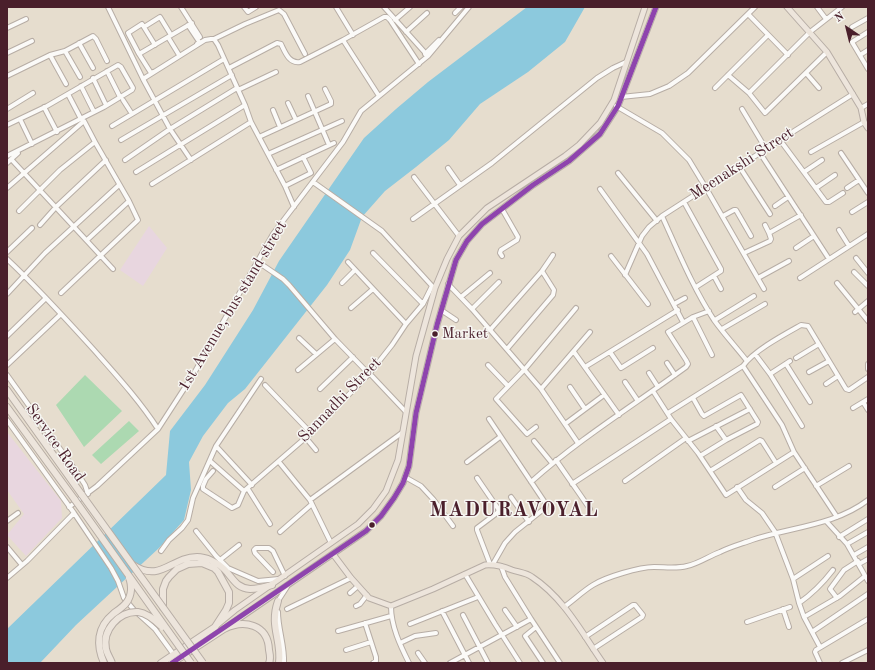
<!DOCTYPE html>
<html>
<head>
<meta charset="utf-8">
<style>
  body { margin:0 }
  #map { position:relative; width:875px; height:670px; overflow:hidden; background:#e6ddce; font-family:"Old Standard TT",serif }
  canvas { display:block }
  .frame { position:absolute; inset:0; border:8px solid #4a1f2b; pointer-events:none }
  .north { position:absolute; left:827px; top:8px; width:40px; height:40px; -webkit-text-stroke:3px #f6f6f2; paint-order:stroke; rotate:325deg; font-size:11px; font-weight:700; line-height:16px; text-align:center; color:#4a1f2b }
  .north::after { content:''; display:block; margin:auto; width:14px; height:18px; background:#4a1f2b; clip-path:polygon(50% 0,100% 100%,50% 72%,0 100%) }
</style>
</head>
<body>
<div id="map">
<canvas width="875" height="670"></canvas>
<div class="frame"></div>
<div class="north">N</div>
</div>
<script>
const c = document.querySelector('canvas').getContext('2d');
c.lineJoin = 'round';
function fill(path, color) { c.fillStyle = color; c.fill(path, 'evenodd'); }
function trace(path, color, width, dash) { c.strokeStyle = color; c.lineWidth = width; c.lineCap = dash ? 'butt' : 'round'; c.setLineDash(dash || []); c.stroke(path); }
function label(font, color, halo, rows, align = 'center') {
  c.font = font + ' "Old Standard TT",serif'; c.lineWidth = 3; c.setLineDash([]); c.textBaseline = 'middle'; c.strokeStyle = halo; c.fillStyle = color; for (const [text, x, y, turn = 0] of rows) {
    c.save(); c.translate(x, y); c.rotate((+turn || 0) * Math.PI / 180); c.textAlign = isNaN(turn) ? turn : align; if (halo) c.strokeText(text, 0, 0); c.fillText(text, 0, 0); c.restore();
  }
}
fill(new Path2D(`
  M149 226 167 248 143 286 120 270Z
  M7 432 61 501 62 518 26 556 7 535 24 514 7 490Z`), '#e8d6df');
fill(new Path2D(`
  M85 375 122 411 84 447 56 405Z
  M129 421 139 431 101 464 92 455Z`), '#acd9b1');
fill(new Path2D(`
  M527 7H585L565 42 528 72 480 104 449 140 416 167 385 191 362 217 350 250 327 285 245 389 228 403 203 436 189 462 191 490 184 520 159 548 76 625 40 663H7V629L166 475 170 431 205 385 253 310 279 261 364 138 396 109 428 82Z`), '#8cc9dd');
const minor = new Path2D(`
  M108 7 143 79 205 40 211 39H214L218 45 245 105 251 122 285 186 294 207
  M181 7 200 37
  M244 7 248 12 256 7
  M336 7 353 35
  M384 7 428 56
  M817 7 826 19
  M455 13 461 7
  M748 14 788 55
  M395 20 410 7
  M188 25 200 43 197 44
  M144 27 160 17 171 35
  M852 27 868 18
  M7 28 26 19
  M406 32 427 13
  M868 32 852 42 868 69
  M168 37 179 55
  M214 39 245 24 279 10 284 14 305 54
  M343 40 379 96
  M79 43 93 68
  M65 51 80 77
  M7 53 32 41
  M139 54 128 33 142 24 155 45
  M425 54 439 40
  M50 55 65 51 93 36 96 39 107 61
  M860 55 868 50
  M229 68 277 43 281 44C285 52 289 64 300 62L343 40 384 17H387L390 20 419 64
  M107 71 120 97
  M153 72 151 73 139 54 192 23
  M806 73 819 88
  M728 75 749 93 765 113 827 52
  M7 76 50 55 66 84
  M93 78 106 105
  M143 79 170 129 191 160
  M81 86 94 112
  M715 88 768 35
  M238 90 276 72
  M749 93 810 32 842 7
  M68 94 81 119
  M308 96 329 145
  M621 97 650 94 669 86 688 73 755 7
  M123 100 132 114
  M288 103 296 120
  M616 106 662 133 689 160 706 188 764 289
  M44 107 57 132
  M861 108 868 104
  M7 109 33 93
  M742 109 766 149
  M273 110 280 127
  M20 119 32 144
  M7 125 47 106 118 65 121 67 133 88 132 90 104 107 7 156
  M112 126 224 59
  M259 137 331 104V101L325 89
  M121 140 232 75
  M780 140 826 202H829L843 193
  M811 152 864 122
  M760 153 829 259
  M841 153 868 193
  M268 154 342 121
  M11 159 113 269
  M125 160 170 129 237 88
  M7 163 18 153
  M739 166 770 214
  M448 168 460 185
  M276 170 334 143
  M136 172 245 105
  M804 172 822 160
  M618 173 657 221
  M414 177 459 236
  M313 182 382 231 433 287
  M152 184 251 122
  M285 186 311 173 303 157
  M7 188 84 121 95 142
  M816 188 835 175
  M847 188 859 180
  M600 189 647 254 683 322
  M684 202 721 269V271L696 287
  M775 206 788 197
  M502 209 518 237 517 240 501 250 500 253 502 256
  M19 211 60 170 95 142 129 201 87 240
  M852 212 868 202
  M662 216C678 251 693 288 714 320 724 334 736 347 747 361
  M723 216 734 210H736L751 236
  M413 219 492 163 597 78 613 68 626 62
  M40 225 56 207 106 160
  M765 225 769 233
  M839 230 849 246
  M796 248 814 236
  M7 252 32 228
  M373 253 423 304
  M744 253 770 241 771 239 769 233 801 215
  M611 256 648 304
  M856 258 868 273
  M7 259C38 288 66 319 94 350 117 376 139 400 158 429
  M258 262 283 279 289 285 335 339 369 374
  M348 262 406 324
  M854 272 868 286
  M625 275 642 236 649 227 662 216 780 140 853 94
  M714 276 721 289
  M758 278 789 261
  M800 278 868 234
  M342 283 355 270
  M837 283 868 321
  M448 284 472 309 541 389 578 443
  M61 293 137 221 138 220 129 201
  M7 294 45 253 119 185
  M461 297 490 273
  M674 304 685 298
  M351 308 373 289
  M472 309 499 282
  M441 310 456 320
  M855 312 868 301
  M693 317 712 355
  M715 320 754 296
  M722 329 765 304
  M490 330 542 271 553 255
  M7 336 46 298
  M299 338 316 354
  M507 349 553 295 554 290 542 271
  M574 352 619 415
  M610 352 621 368 653 348
  M755 354 770 374 802 426
  M796 358 819 344
  M667 363 675 375
  M786 364 810 402
  M868 364V369
  M7 365 61 314
  M488 365 508 386
  M743 366 782 425 794 452 837 517
  M585 367 678 310
  M298 370 335 339
  M809 372 829 361
  M649 373 658 387
  M770 374 790 361
  M7 375 78 474 85 485 88 494
  M372 376 406 412
  M625 382 638 401
  M826 384 838 376
  M265 385 311 433
  M570 387 585 409
  M320 389 353 357
  M541 389 590 332
  M653 391 671 419 698 453 726 495 794 452
  M693 398 702 414 704 416 741 395 758 422 757 424 726 440 700 456
  M863 402 868 410
  M853 408 868 399
  M668 413 743 366C753 351 785 334 801 325L808 326 846 389 849 390 868 377
  M489 419 546 504 545 508 515 532 505 543 493 564
  M7 420 74 513 111 568 118 581 124 598 134 610 155 629 174 655
  M565 424 604 395
  M716 426 726 440
  M536 427 527 434 496 399 525 369 576 308
  M306 438 316 450
  M534 441 552 463
  M688 441 750 409
  M216 446 252 485
  M556 460 590 509
  M210 461 244 491
  M279 462 310 500 331 543
  M467 462 500 437
  M213 471 206 479 203 486V489L232 508 238 505 244 491 311 433 369 374 392 345 406 324 423 304 432 286
  M710 471 760 440 762 441 776 463
  M405 477 421 486 433 499 453 526
  M477 478 499 510 497 513 477 528V530L490 564
  M625 481 686 438
  M531 482C579 439 634 405 686 367L688 364 686 360 668 332 693 317 709 311
  M572 484 671 419
  M816 486 849 466
  M737 487 746 500 762 513 775 532 793 579 799 603 804 617 820 647
  M775 487 805 468
  M248 489 270 524
  M511 497 529 522
  M310 500 403 432
  M69 507 97 486 158 429 193 375 273 234 343 142 361 111 428 56 469 7
  M7 521 18 513
  M826 521 847 544 868 581
  M196 531 216 556 228 568 258 581 279 579
  M280 532 312 504
  M839 537 868 519
  M847 544 868 532
  M7 547 22 565
  M161 551 169 540 182 528 188 520 193 498 216 446 261 379
  M854 555 868 547
  M220 560 239 545
  M859 564 868 559
  M501 566 505 577 531 619 560 663
  M273 572 255 553 254 550 256 548H269L273 551 285 576
  M465 574 495 624 520 663
  M7 578 27 561 74 513
  M793 579 828 556
  M350 593 358 586
  M837 598 830 589 844 570 858 561
  M278 603V601L287 587
  M799 603C812 594 823 583 833 570
  M356 606 360 604 367 595
  M391 606C391 626 400 645 409 663
  M564 607C574 600 583 591 593 585 606 577 639 567 654 567 665 567 676 569 687 566 698 564 709 556 720 552 730 547 741 544 752 540 790 527 834 526 868 500
  M287 609 351 578
  M783 609 789 627
  M505 610 517 627
  M442 611 469 663
  M278 612C278 629 285 646 284 663
  M463 615 488 663
  M804 617 840 596 865 576
  M747 622 790 607
  M365 623 376 657V661L373 663
  M410 624 478 597
  M536 627 525 636 543 663
  M338 631 391 616
  M812 632 868 594
  M585 637 633 605H635L643 615 642 617 593 649
  M400 643 415 636 436 633
  M346 650 371 642
  M418 653 425 663
  M450 663 531 619
  M820 663 815 652 816 650 868 619
  M842 663 868 650`);
const major = new Path2D(`
  M787 7 827 52 861 108 864 122 868 128
  M333 554 351 578 369 598 391 606 433 589 485 565C495 564 502 566 512 570 518 572 527 573 532 577 564 598 582 633 603 663
  M218 624 235 610 358 524 373 509 386 491 398 460 416 356 435 288 447 259 459 236 487 208 565 156 579 145 600 123 614 100 645 7
  M228 626 366 531 381 516 394 498 403 483 409 466 416 413 437 325 456 260 467 241 482 224 533 185 569 161 600 134 618 106 656 7`);
const highway = new Path2D(`
  M7 390 82 495
  M7 407 75 500
  M133 565C161 583 171 557 197 557 206 557 217 562 224 569 233 578 236 588 250 589 258 589 265 587 272 585
  M278 601C269 626 282 640 279 663
  M161 663 215 627 226 610 229 603V592L218 572 214 568 202 563 188 564 177 569 169 577 166 581 163 589V607
  M172 663 224 629C244 619 268 624 269 650 270 655 271 659 269 663`);
trace(minor, '#b7ada5', 6);
trace(major, '#b7ada5', 7);
trace(highway, '#b7ada5', 8);
trace(minor, '#fbfaf8', 4);
trace(major, '#ede5dc', 5);
trace(highway, '#ede5dc', 6);
const highwayBridge = new Path2D(`
  M82 495 203 663
  M75 500 191 663
  M104 663C96 645 97 627 113 614 122 607 130 603 131 590 131 585 131 582 129 578
  M112 663C110 658 107 654 106 649 102 630 119 611 138 612 147 613 156 621 162 627`);
trace(highwayBridge, '#b7ada5', 8, []);
trace(highwayBridge, '#ede5dc', 6);
trace(new Path2D(`
  M172 663 366 531 381 516 394 498 403 483 409 466 416 413 437 325 456 260 467 241 482 224 533 185 569 161 600 134 618 106 656 7`), '#8e44ad', 5);
for (const [x, y, r, color] of [
  [435,334,3.5,"#4a1f2b"],
  [372,525,3.5,"#4a1f2b"]
]) { const dot = new Path2D(); dot.arc(x, y, r, 0, 2 * Math.PI); c.fillStyle = color; c.fill(dot); trace(dot, '#f6f6f2', 1.5); }
label('15px', '#4a1f2b', '#f6f6f2', [
  ["Market",442,334]
], 'left');
label('16px', '#4a1f2b', '#f6f6f2', [
  ["Meenakshi Street",742,164,-33],
  ["1st Avenue, bus stand street",233,306,-59],
  ["Sannadhi Street",340,400,-46],
  ["Service Road",55,443,55]
]);
c.letterSpacing = '1px';
label('bold 20px', '#4a1f2b', '#f6f6f2', [
  ["MADURAVOYAL",514,511]
]);
c.letterSpacing = '0px';
</script>
</body>
</html>
